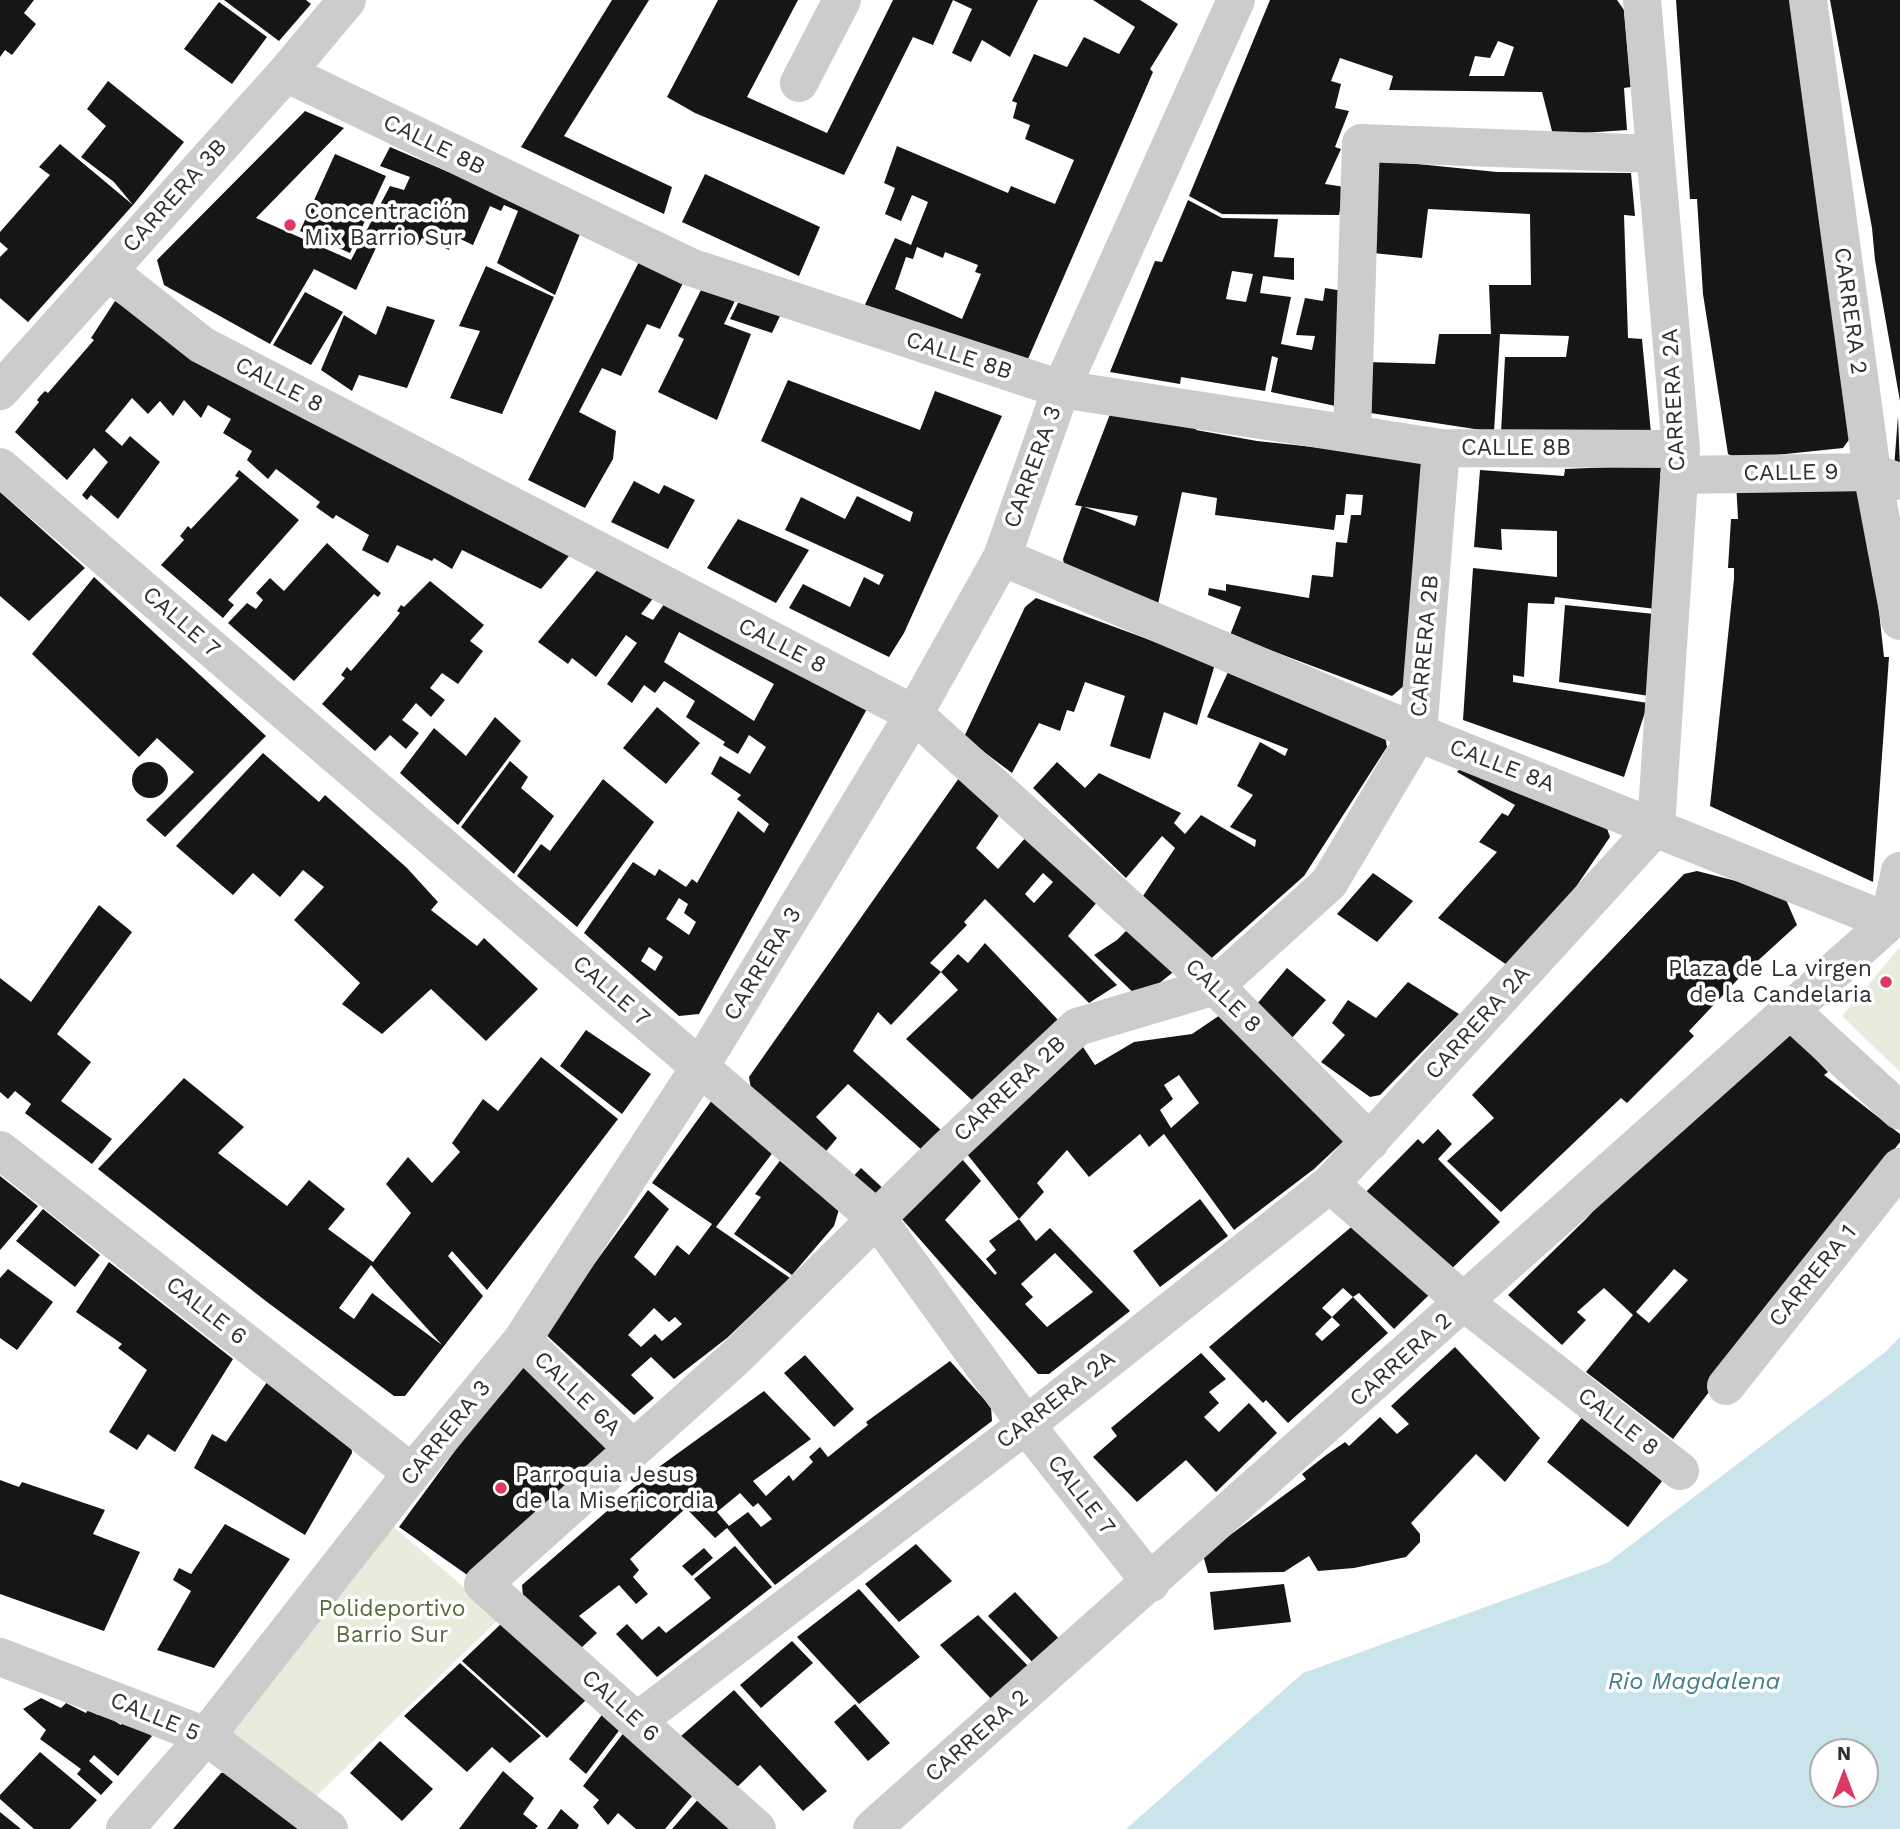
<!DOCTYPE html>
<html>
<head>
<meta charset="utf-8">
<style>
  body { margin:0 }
  #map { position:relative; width:1900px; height:1829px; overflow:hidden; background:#fff; font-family:"Work Sans",sans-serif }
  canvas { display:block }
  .north { position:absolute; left:1809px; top:1738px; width:70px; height:70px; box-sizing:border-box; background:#fff; border:2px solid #acacac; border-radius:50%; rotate:0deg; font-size:19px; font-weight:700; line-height:28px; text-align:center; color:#2f2f2f }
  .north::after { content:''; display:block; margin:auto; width:24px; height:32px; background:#df3863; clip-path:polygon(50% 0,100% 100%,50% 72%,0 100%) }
</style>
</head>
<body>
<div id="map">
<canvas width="1900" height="1829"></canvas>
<div class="north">N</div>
</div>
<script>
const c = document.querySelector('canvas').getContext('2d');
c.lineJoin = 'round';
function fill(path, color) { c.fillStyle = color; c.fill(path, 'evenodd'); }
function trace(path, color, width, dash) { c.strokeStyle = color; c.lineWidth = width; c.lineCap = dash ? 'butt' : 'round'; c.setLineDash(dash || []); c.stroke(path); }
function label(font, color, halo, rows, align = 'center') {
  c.font = font + ' "Work Sans",sans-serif'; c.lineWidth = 7; c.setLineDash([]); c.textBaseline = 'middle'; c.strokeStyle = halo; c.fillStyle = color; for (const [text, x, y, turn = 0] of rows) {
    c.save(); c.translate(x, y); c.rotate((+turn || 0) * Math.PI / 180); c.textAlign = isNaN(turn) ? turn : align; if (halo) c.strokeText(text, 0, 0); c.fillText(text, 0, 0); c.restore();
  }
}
fill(new Path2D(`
  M1900 947V1072L1842 1016Z
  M382 1517 500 1618 304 1808 208 1735Z`), '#e8ecdd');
fill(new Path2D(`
  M1900 1337V1829H1126L1303 1673 1607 1563 1884 1353ZM1823 1752H1865V1794H1823Z`), '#cae4eb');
fill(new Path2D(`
  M0 0H34L24 13 36 24 12 55 5 50 0 57Z
  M224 0H306L311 4 279 41Z
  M612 0H649L564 136 672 187 664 214 521 147Z
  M718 0H798L747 97 827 133 893 0H953L933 45 913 37 844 175 695 113 667 97Z
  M953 0H1038L1010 57 982 40 971 62 952 53 972 9Z
  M1093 0H1140L1178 24 1150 69 1153 72 1021 375 864 307 895 238 911 245 928 202 912 195 901 221 885 214 895 188 884 183 897 146 1008 193 1011 186 1055 204 1074 160 1025 139 1030 125 1013 118 1017 103 1012 101 1034 54 1067 67 1084 37 1119 54 1135 27ZM917 247 943 258 945 252 978 265 975 272 981 274 962 319 895 289 906 257 913 259Z
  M1270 0H1617L1624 10 1631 87 1624 88 1627 130 1553 135 1542 92 1389 90 1393 76 1340 58 1331 81 1341 84 1335 108 1349 111 1335 147 1341 149 1325 184 1345 187 1339 215 1222 214 1189 196ZM1498 41 1514 47 1504 76H1469L1475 56 1490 58Z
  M1676 0H1798L1851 437 1843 448 1738 459 1728 454 1703 294 1697 199H1690Z
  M1830 0H1900V401L1875 260 1872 228Z
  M219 2 267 37 232 84 184 49Z
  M108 81 184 142 133 205 28 322 0 298V257L8 249 0 242V232L50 175 39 167 60 144 133 205 114 182 81 157 106 126 87 109Z
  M305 111 344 128 256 218 351 260 390 186 404 190 410 177 380 166 390 147 582 229 555 295 497 263 518 211 504 205 501 211 490 206 473 245 454 236 449 250 422 238 418 245 385 229 356 290 314 269 270 344 164 285 157 260Z
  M335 154 386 176 350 253 300 231Z
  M1378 160 1497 172 1631 173 1635 216 1624 215 1628 338 1642 339 1651 433H1501L1505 357H1566L1569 336 1500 334 1494 432 1364 412 1367 362 1435 364 1439 334H1491L1489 285H1531L1530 214 1428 209 1422 258 1373 253Z
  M705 174 820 227 799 276 682 222Z
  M1188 200 1222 218 1278 219 1274 257 1294 258V280L1263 276 1260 293 1291 297 1281 344 1312 350 1315 336 1296 335 1305 298 1323 301 1325 288 1349 292 1340 407 1271 392 1278 358 1272 356 1265 391 1181 377 1180 384 1110 372 1155 261 1162 262ZM1232 271 1253 274 1246 302 1226 299Z
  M644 252 690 269 660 329 647 324 621 376 602 368 579 412 616 431 613 459 585 508 528 480Z
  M486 266 554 297 502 414 450 398 480 331 459 326Z
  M709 274 742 286 724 324 751 334 717 420 658 392 684 339 678 336Z
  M746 287 787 301 772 333 730 319Z
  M305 292 343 312 311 365 273 345Z
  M115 301 209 362 574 550 541 589 462 550 452 569 434 558 432 561 397 545 388 563 362 550 369 535 336 515 333 519 316 507 320 502 276 469 268 479 247 460 252 451 223 433 231 419 208 405 201 418 184 400 173 416 160 401 148 414 132 398 105 431 122 446 130 436 160 462 118 519 91 495 87 500 82 495 108 462 94 448 67 480 15 432 39 402 37 400 41 395 45 391 48 393 94 340 91 338Z
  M387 306 435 320 407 388 359 375 352 391 321 370 344 315 376 335Z
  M788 380 920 430 935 391 1002 416 904 633 889 657 789 608 803 584 850 607 864 577 879 585 884 575 785 530 801 497 845 519 857 496 910 522 913 512 761 441Z
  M1112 409 1198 423 1196 430 1257 441 1435 460 1405 685 1392 696 1230 635 1241 607 1208 595 1209 588 1226 591V584L1309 598 1312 575 1333 577 1336 542 1347 543 1351 515H1361L1363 495 1346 494 1344 515H1336L1334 530 1215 515 1217 498 1182 492 1157 609 1067 579 1063 559 1082 506 1135 526 1138 516 1134 515 1080 506 1075 505Z
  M1898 416 1900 468H1894Z
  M1659 465 1668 470 1656 609 1555 597 1554 604 1528 603 1524 677 1513 675V682L1648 703 1624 777 1463 720 1473 568 1557 577V531L1501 529 1502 550 1474 547 1480 470 1564 476 1565 469Z
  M239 470 299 520 228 600 234 605 223 618 161 565 184 540 180 536 188 526 191 529 239 478 235 476Z
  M634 481 659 494 664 485 695 500 668 549 611 522Z
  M1736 481 1865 483 1884 657H1889L1873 882 1710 806 1734 579V568H1728L1731 519H1738Z
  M0 492 85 568 29 621 0 596Z
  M738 519 809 550 776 603 707 568Z
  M327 543 381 593 378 597 374 594 294 681 228 623 247 603 256 609 263 600 256 593 270 578 284 591Z
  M603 563 658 592 641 614 653 620 669 597 873 698 699 1014 679 1016 584 933 633 862 655 876 659 869 686 887 692 879 697 883 738 811 764 833 769 824 737 799 741 795 711 774 720 756 750 774 766 747 749 735 738 754 723 745 725 742 686 717 695 701 664 681 655 693 644 685 632 703 607 684 637 643 626 635 596 677 572 658 568 664 538 642ZM679 632 774 684 754 721 664 662ZM679 898 688 904 684 913 696 922 689 935 666 919ZM649 947 663 957 655 971 641 961Z
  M94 577 266 736 165 837 146 820 194 772 157 738 139 757 32 654Z
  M430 581 484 625 470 641 483 651 458 684 442 673 430 688 445 700 431 717 416 703 402 720 419 733 406 749 390 735 375 751 322 704 345 678 341 675 347 667 351 671 388 628 400 613 397 611 401 605 404 607Z
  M1036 598 1215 664 1197 725 1164 712 1150 759 1110 746 1125 696 1085 682 1074 712 1067 710 1060 731 1039 723 1012 773 964 737 1025 607Z
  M1565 605 1655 614 1649 696 1559 682Z
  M1229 670 1384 731 1387 747 1304 876 1206 963 1143 896 1175 848 1162 836 1126 878 1033 788 1057 762 1085 788 1099 773 1181 813 1174 823 1185 834 1201 815 1255 847 1256 840 1230 827 1253 795 1237 786 1260 742 1285 756 1288 749 1207 717Z
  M657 707 700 743 666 784 623 748Z
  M495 717 521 741 458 825 400 773 434 728 466 756Z
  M263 753 319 802 325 795 407 868 438 902 431 910 477 946 484 938 538 989 486 1041 431 989 382 1034 342 1004 360 983 294 920 324 887 303 870 280 897 253 873 233 895 176 846Z
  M1472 756 1604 820 1610 837 1569 897 1507 965 1438 918 1497 852 1479 842 1502 813 1508 816 1515 805 1457 772Z
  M510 761 528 777 521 788 554 816 514 874 461 827Z
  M132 780a18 18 0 1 1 36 0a18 18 0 1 1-36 0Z
  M966 768 1007 804 976 848 998 869 1034 828 1105 893 1068 936 1117 985 1089 1003 985 899 964 922 967 925 930 963 941 972 891 1025 878 1012 853 1051 941 1130 923 1151 848 1084 816 1117 837 1138 822 1156 751 1089 749 1077ZM1043 873 1053 882 1034 903 1025 894Z
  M603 779 654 822 577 927 517 876 541 844 550 851Z
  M1697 871 1783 893 1797 925 1740 977 1689 1031 1694 1036 1627 1103 1621 1098 1501 1212 1447 1161 1494 1118 1472 1095 1684 874Z
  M1373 873 1413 901 1377 942 1337 914Z
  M99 905 132 932 57 1034 91 1062 61 1101 112 1139 92 1164 25 1113 31 1104 15 1091 8 1099 0 1092V978L31 1002Z
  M1136 921 1183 964 1140 999 1094 955 1117 940Z
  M985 943 1059 1021 973 1101 906 1039 958 990 941 972 958 954 968 963Z
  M1287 968 1326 1000 1291 1039 1252 1010Z
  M1408 982 1459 1014 1380 1095 1370 1097 1321 1062 1345 1035 1332 1023 1348 1000 1376 1018Z
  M1226 1011 1349 1136 1314 1169 1234 1230 1164 1134 1149 1147 1140 1134 1089 1177 1067 1150 1037 1183 1044 1192 1019 1219 967 1154 1081 1044 1095 1065 1134 1042 1192 1034ZM1179 1075 1199 1103 1171 1128 1160 1110 1173 1099 1164 1085Z
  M1783 1025 1828 1072 1824 1075 1900 1134V1142L1673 1439 1586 1372 1633 1315 1604 1288 1577 1312 1586 1320 1562 1345 1508 1295 1586 1219 1611 1191ZM1674 1269 1688 1280 1649 1323 1636 1312Z
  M586 1030 651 1074 622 1114 560 1066Z
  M541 1057 618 1119 487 1290 452 1251 448 1256 483 1296 405 1396H394L267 1302 98 1169 184 1078 244 1127 218 1153 287 1206 309 1180 345 1209 328 1229 373 1262 411 1213 386 1184 408 1157 432 1183 460 1152 452 1143 483 1099 498 1111ZM371 1265 387 1284 442 1345 372 1293 354 1319 339 1308Z
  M712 1100 774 1151 716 1227 790 1278 727 1338 674 1379 651 1357 631 1375 654 1398 634 1415 544 1333 648 1190 669 1209 634 1257 655 1276 677 1245 689 1255 712 1224 652 1183ZM654 1308 669 1322 675 1317 682 1324 662 1341 655 1334 641 1347 628 1335Z
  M1438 1129 1452 1144 1438 1159 1500 1222 1444 1276 1362 1196 1418 1139 1423 1144Z
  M782 1158 840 1206 834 1226 792 1275 734 1234 761 1197 755 1194Z
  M962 1159 981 1181 945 1220 995 1275 997 1273 986 1259 996 1250 989 1241 1019 1219 1036 1241 1050 1228 1130 1311 1049 1374H1038L902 1219ZM1055 1253 1093 1292 1047 1327 1025 1304 1033 1297 1021 1284Z
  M861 1168 886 1191 875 1205 849 1181Z
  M0 1176 38 1206 0 1250Z
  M1200 1199 1228 1236 1160 1287 1133 1251Z
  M43 1209 100 1255 75 1287 16 1241Z
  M1356 1223 1430 1294 1394 1329 1359 1293 1353 1297 1343 1288 1322 1308 1332 1317 1315 1334 1322 1341 1340 1325 1332 1317 1353 1297 1388 1333 1288 1423 1266 1400 1263 1403 1209 1347Z
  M109 1262 233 1359 175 1452 148 1434 137 1450 109 1432 147 1370 118 1348 122 1344 76 1312Z
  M8 1269 53 1302 17 1350 0 1338V1278Z
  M1455 1347 1540 1438 1505 1482 1476 1454 1411 1523 1420 1534V1542L1406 1557 1354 1568 1318 1571 1309 1556 1284 1572 1208 1573 1203 1555 1306 1479 1302 1474 1325 1456 1345 1442 1349 1446 1380 1417 1397 1434 1409 1424 1391 1406Z
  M1201 1353 1226 1379 1209 1392 1219 1403 1204 1417 1219 1432 1249 1403 1277 1433 1216 1492 1186 1460 1137 1502 1093 1457 1117 1436 1111 1428Z
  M526 1354 618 1450 473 1579 399 1527Z
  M805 1355 854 1409 834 1427 784 1373Z
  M950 1361 991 1407 992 1421 775 1585 727 1528 715 1538 686 1508 630 1559 639 1570 633 1577 648 1594 636 1604 619 1585 579 1616 597 1633 581 1648 523 1596 522 1585 652 1472 764 1391 811 1439 753 1481 766 1496 789 1475 793 1481 813 1462 809 1457 820 1447 828 1457 868 1425 866 1422ZM740 1493 753 1507 758 1503 772 1519 761 1527 748 1512 729 1526 717 1512Z
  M267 1382 351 1441 352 1453 305 1535 194 1468 212 1434 226 1442Z
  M1583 1416 1662 1481 1628 1527 1547 1462Z
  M0 1480 19 1487 22 1482 105 1510 93 1534 140 1552 104 1631 0 1594Z
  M225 1524 290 1559 214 1668 157 1650 191 1591 173 1580 179 1568 191 1574Z
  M916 1544 952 1581 899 1622 865 1584Z
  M735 1546 772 1587 657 1677 616 1634 627 1624 642 1640 659 1626 666 1633 711 1598 694 1579Z
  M704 1548 713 1558 692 1576 682 1566Z
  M1284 1584 1291 1622 1214 1630 1210 1592Z
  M859 1589 920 1657 859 1704 797 1637Z
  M1015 1592 1067 1647 1039 1669 988 1616Z
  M978 1615 1035 1673 996 1704 940 1645Z
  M502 1623 586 1700 547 1738 462 1661Z
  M792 1641 813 1663 761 1708 740 1685Z
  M460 1663 541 1736 510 1763 492 1747 467 1772 404 1716Z
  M734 1690 827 1791 803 1811 760 1765 732 1792 680 1737Z
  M41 1698 61 1708 66 1703 86 1713 88 1710 98 1715 100 1712 121 1725 126 1718 152 1736 118 1776 94 1755 89 1761 113 1782 101 1795 77 1774 81 1769 40 1739 46 1730 23 1709Z
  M855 1704 890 1743 868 1761 834 1722Z
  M607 1708 624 1724 586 1774 569 1759Z
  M628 1727 698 1789 665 1829H636L618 1813 608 1825 593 1807 599 1800 583 1786Z
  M380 1741 433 1789 402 1821 350 1773Z
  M40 1752 97 1800 70 1829H34L0 1799V1795Z
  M503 1771 534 1798 523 1814 538 1826 535 1829H459Z
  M232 1772 299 1829H173L221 1773Z
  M701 1796 737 1829H672Z
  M561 1809 579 1825 577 1829H547Z
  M0 1812 21 1829H0Z`), '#161616');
trace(new Path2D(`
  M1808 0 1872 472 1900 621
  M286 73 690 267 1061 389 1441 448 1681 449
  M799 83 842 0
  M108 271 202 345 914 714 1215 986 1370 1142
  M0 391 286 73 347 0
  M1352 434 1361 143 1655 154
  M0 467 878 1220 1026 1425 1151 1583
  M1679 475 1872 472 1896 481
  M1002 557 1418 733 1889 922
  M1791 1011 1900 1111
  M0 1150 412 1473
  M1330 1184 1465 1303 1680 1471
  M522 1340 632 1448
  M1726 1386 1900 1167
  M0 1657 206 1736 329 1829
  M637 1721 1026 1425 1330 1184 1656 827 1681 449 1642 0
  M125 1829 206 1736 412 1473 522 1340 700 1067 914 714 1002 557 1061 389 1236 0
  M757 1829 483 1584 736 1357 946 1150 1077 1027 1215 986 1329 883 1418 733 1441 448
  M872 1829 1889 922 1900 871`), '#ccc', 38);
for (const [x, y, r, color] of [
  [290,225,7,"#df3863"],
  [1886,982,7,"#df3863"],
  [501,1488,7,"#df3863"]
]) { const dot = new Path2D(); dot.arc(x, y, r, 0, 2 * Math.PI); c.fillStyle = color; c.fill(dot); trace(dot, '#fff', 2.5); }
label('23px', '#2f2f2f', '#fff', [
  ["CALLE 8B",434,145,26],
  ["CARRERA 3B",175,196,-48],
  ["CARRERA 2",1850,311,82],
  ["CALLE 8B",959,356,18],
  ["CALLE 8",279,385,27],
  ["CARRERA 2A",1674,400,-93],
  ["CALLE 8B",1516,448],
  ["CARRERA 3",1033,467,-70],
  ["CALLE 9",1791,473,-1],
  ["CALLE 7",181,622,41],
  ["CALLE 8",782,646,27],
  ["CARRERA 2B",1425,646,-85],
  ["CALLE 8A",1502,766,21],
  ["CARRERA 3",763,964,-59],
  ["CALLE 7",611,991,41],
  ["CALLE 8",1223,996,44],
  ["CARRERA 2A",1478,1023,-48],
  ["CARRERA 2B",1010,1089,-43],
  ["CARRERA 1",1813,1276,-51],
  ["CALLE 6",206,1311,38],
  ["CARRERA 2",1401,1360,-42],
  ["CALLE 6A",577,1394,44],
  ["CARRERA 2A",1056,1400,-38],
  ["CALLE 8",1618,1422,38],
  ["CARRERA 3",446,1433,-51],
  ["CALLE 7",1081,1495,52],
  ["CALLE 6",620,1706,42],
  ["CALLE 5",155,1717,22],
  ["CARRERA 2",977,1736,-41]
]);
label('23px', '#2f2f2f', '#fff', [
  ["Concentración",304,212],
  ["Mix Barrio Sur",304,238],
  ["Plaza de La virgen",1872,969,"right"],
  ["de la Candelaria",1872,995,"right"],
  ["Parroquia Jesus",515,1475],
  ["de la Misericordia",515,1501]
], 'left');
label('23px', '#5a693e', '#fff', [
  ["Polideportivo",392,1609],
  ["Barrio Sur",392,1635]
]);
label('italic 24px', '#3f7f8e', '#fff', [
  ["Rio Magdalena",1694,1682]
]);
</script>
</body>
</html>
